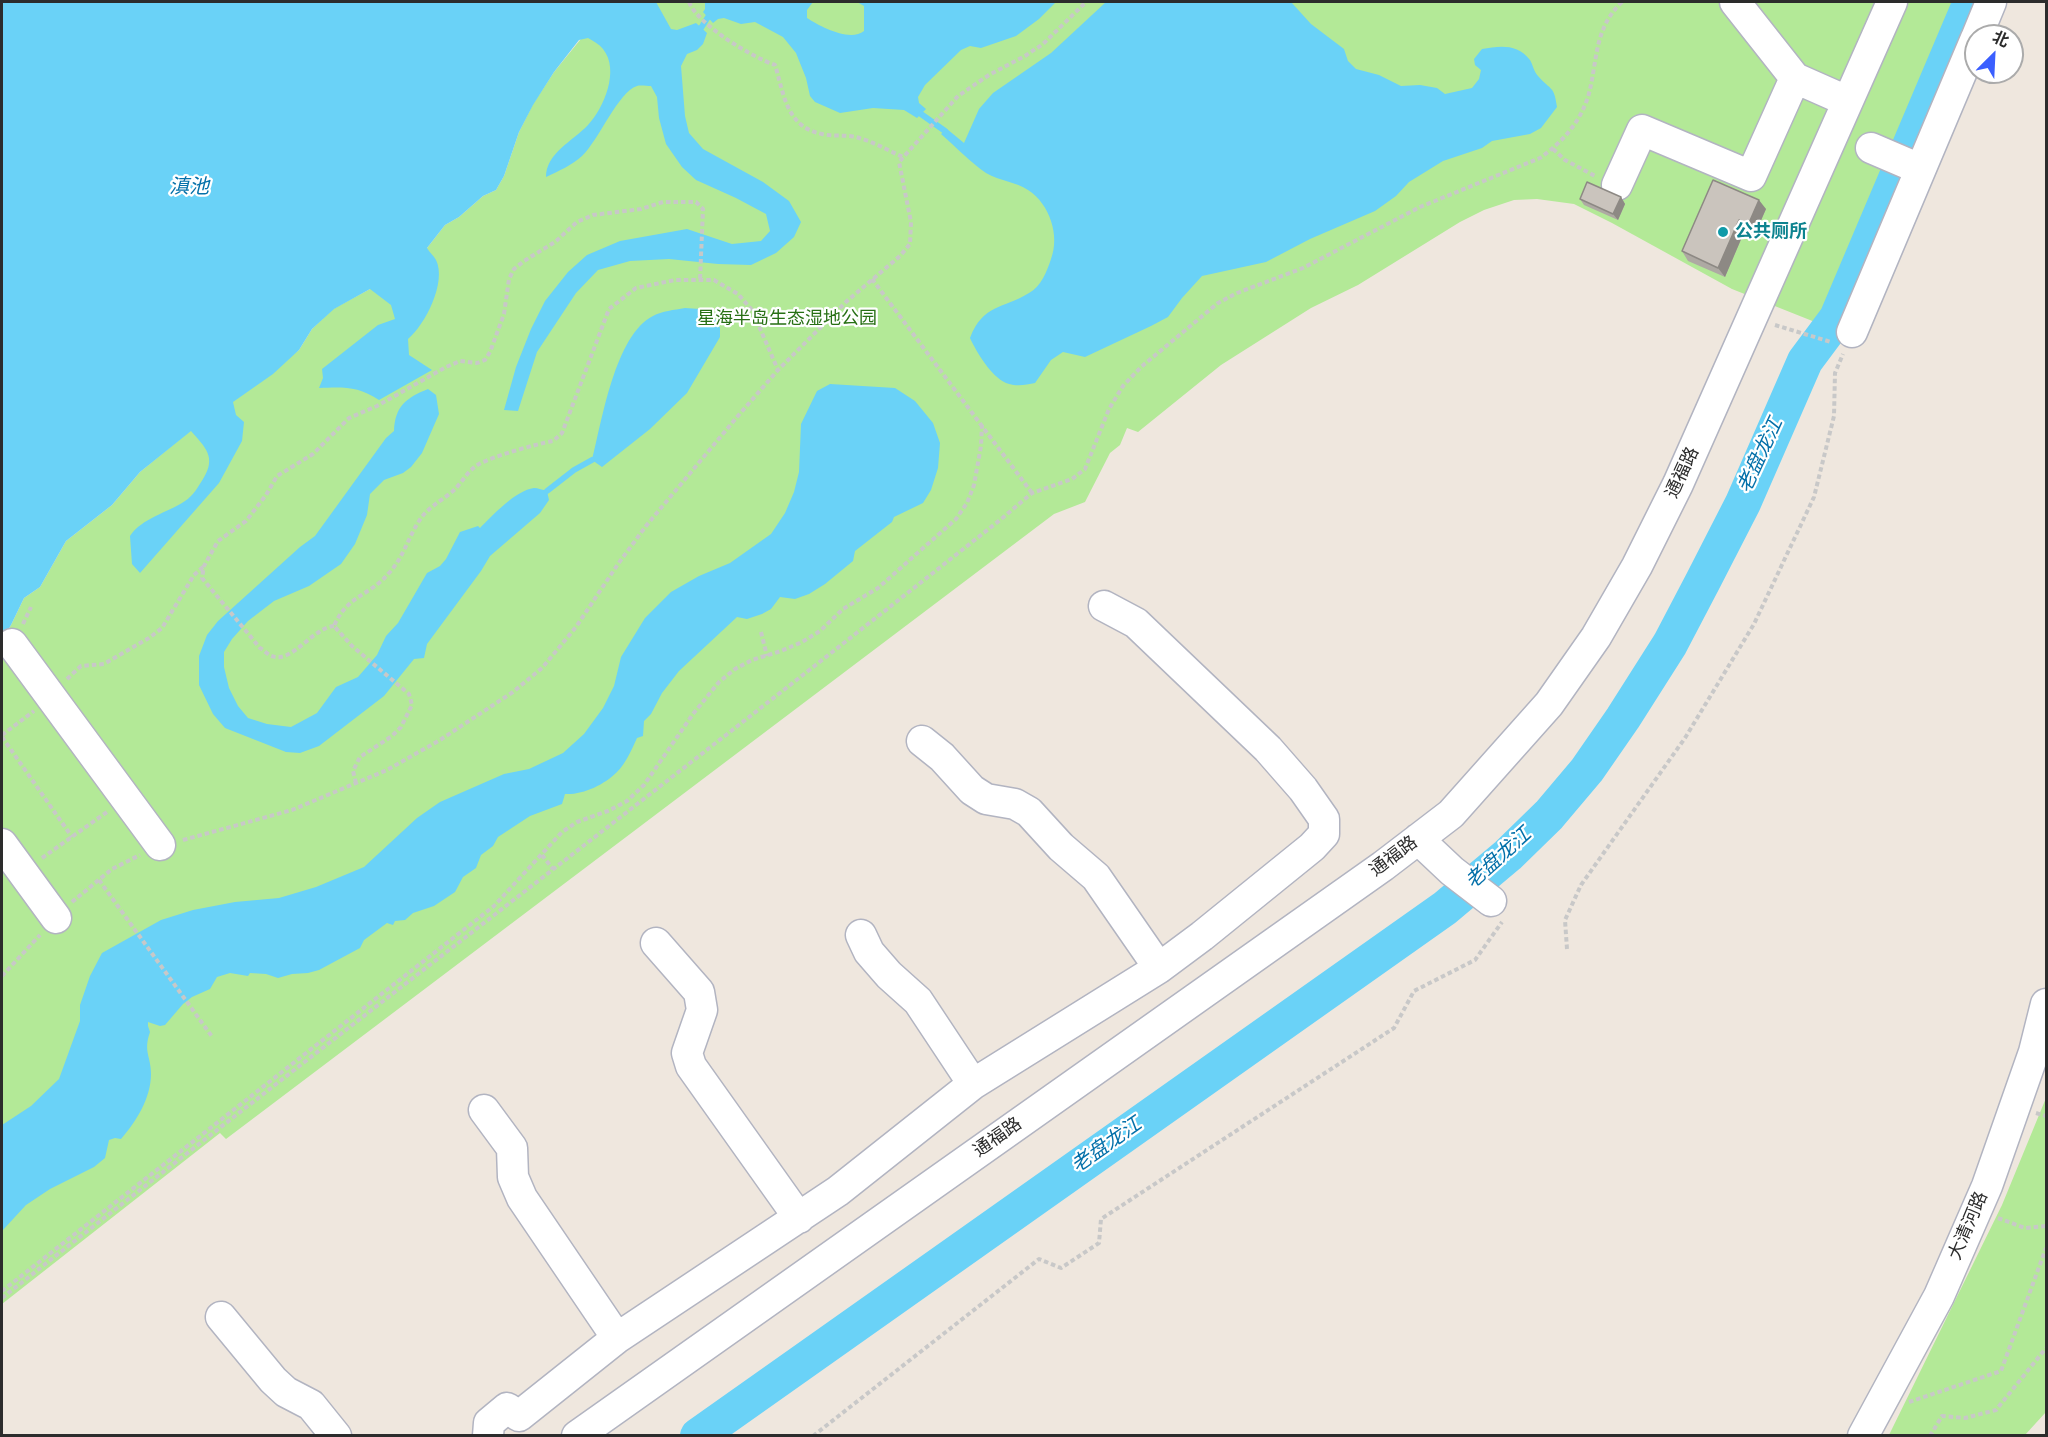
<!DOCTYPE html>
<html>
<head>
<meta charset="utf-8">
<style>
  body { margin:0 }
  #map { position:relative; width:2048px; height:1437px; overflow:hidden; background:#efe7de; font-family:Roboto,"Noto Sans SC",sans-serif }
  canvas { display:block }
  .frame { position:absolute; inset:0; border:3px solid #2c2c2c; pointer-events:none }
  .north { position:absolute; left:1964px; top:24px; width:60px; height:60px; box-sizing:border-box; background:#fff; border:2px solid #ababab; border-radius:50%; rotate:24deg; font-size:16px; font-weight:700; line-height:24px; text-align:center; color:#2c2c2c }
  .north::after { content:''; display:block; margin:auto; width:21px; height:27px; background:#3b5fff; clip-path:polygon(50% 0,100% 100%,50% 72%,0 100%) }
</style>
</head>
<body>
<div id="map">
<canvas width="2048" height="1437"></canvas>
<div class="frame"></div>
<div class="north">北</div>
</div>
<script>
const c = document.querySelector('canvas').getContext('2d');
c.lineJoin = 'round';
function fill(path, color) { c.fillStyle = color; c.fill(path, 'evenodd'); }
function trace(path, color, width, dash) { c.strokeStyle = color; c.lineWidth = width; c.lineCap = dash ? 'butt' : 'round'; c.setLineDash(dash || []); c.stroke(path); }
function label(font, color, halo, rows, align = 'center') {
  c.font = font + ' Roboto,"Noto Sans SC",sans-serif'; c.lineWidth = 4.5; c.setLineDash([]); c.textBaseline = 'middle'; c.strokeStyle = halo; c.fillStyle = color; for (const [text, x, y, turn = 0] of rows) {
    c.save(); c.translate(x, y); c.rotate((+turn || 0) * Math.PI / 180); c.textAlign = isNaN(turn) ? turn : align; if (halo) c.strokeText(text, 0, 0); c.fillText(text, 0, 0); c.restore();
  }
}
fill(new Path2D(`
  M611 2H1971L1837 318 1830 328 1732 289 1612 223 1574 204 1537 199 1514 200 1484 210 1460 222 1358 285 1311 308 1221 365 1138 432 1127 428 1120 445 1110 453 1085 502 1054 514 226 1139 220 1133 2 1304V640L11 625 24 598 40 587 66 541 112 505 140 472 191 430 299 350 312 329 333 309 370 289 427 248 445 225 459 217 483 196 496 190 504 176 519 132 533 104 554 72Z
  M2046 1098V1412L2025 1435H1889L2002 1205Z`), '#b3e997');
fill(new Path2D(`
  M2 2H656L671 29 677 30 696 23 707 33 703 44 697 50 687 54 681 66 685 116 689 133 703 149 763 182 789 201 801 222 794 237 776 253 751 265 718 264 669 259 630 261 598 270 576 293 537 352 518 411 504 410 516 367 531 329 545 301 568 272 587 255 620 241 687 229 732 244 761 241 770 231 766 214 736 198 696 180 682 167 666 144 659 118 657 97 651 86C647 86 640 85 637 86 618 92 599 140 582 156 572 165 559 171 546 177 546 153 573 141 588 125 604 108 620 70 603 49 599 44 593 41 588 38L579 40 554 72 533 105 519 132 504 176 496 190 483 196 459 217 445 225 427 248C429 252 434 256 436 260 447 282 425 325 408 339L409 355 432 370 379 400C358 386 343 387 319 388L323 378 322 369 378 325 395 319 391 305 370 289 334 309 312 329 299 350 273 374 233 402 236 415 244 422 242 441 219 483 140 573 132 564 130 536C142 518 167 513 185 501 193 496 198 487 203 479 217 457 205 447 191 431L140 472 112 505 66 541 40 587 24 598 11 625 2 640Z
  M705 2H813L807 10V18C821 27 850 42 864 31V6L857 2H1056L1039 19 1016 36 981 48 970 46 961 50 925 85 918 97 919 103 926 109 917 118 904 110 873 108 840 113 815 102 810 96 806 78 796 53 783 37 755 22 741 24 724 18 718 19 713 23 703 12 705 9Z
  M1106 2H1291L1311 24 1344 49 1348 61 1356 69 1379 75 1401 86 1420 85 1437 88 1445 94 1472 88 1479 79 1481 70 1475 65 1474 59 1482 49C1499 46 1517 43 1530 60 1533 65 1534 72 1538 76 1551 91 1554 85 1557 107L1541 128 1530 134 1492 141 1482 148 1443 161 1409 182 1396 196 1375 211 1310 239 1266 262 1202 276 1182 298 1168 317 1151 326 1085 357 1063 352 1051 360 1035 383C1026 385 1016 387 1006 383 991 376 977 353 970 338 983 304 1003 309 1029 293 1041 287 1047 271 1051 259 1060 236 1050 204 1028 190 1016 182 1000 181 986 173 970 162 956 147 941 134L947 129 964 143 979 109 993 93 1051 53Z
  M685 308 700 309 712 313 720 328V337L687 393 650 429 602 467 592 460C602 421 615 335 653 316 662 311 674 310 685 308Z
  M830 384 895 388 915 401 933 423 940 443 938 468 931 490 923 503 894 517 892 522 855 551 853 561 825 584 809 594 795 599 780 597 771 609 762 614 747 619 737 617 679 671 662 693 651 714 644 721 643 736 637 738C632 749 626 763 617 772 604 785 583 795 565 794L562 804 530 816 498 837 493 846 481 855 476 868 463 877 455 892 434 906 413 913 405 920 395 921 393 925 387 923 364 940 360 948 319 970 308 973 292 974 278 978 266 974 250 973 248 976 230 973 217 977 210 989 192 997 183 1004 165 1025 160 1026 148 1022V1026L150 1032C143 1052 151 1056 151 1074 151 1098 136 1122 121 1139L115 1138 109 1140 105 1158 94 1167 50 1189 26 1205 2 1231V1125L31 1106 59 1079 80 1021V1005L90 976 102 953 161 920 193 910 235 902 279 898 316 887 364 867 417 818 440 802 504 774 529 769 563 753 584 734 603 708 614 686 621 657 645 618 671 592 699 576 730 563 771 534 785 513 794 492 799 472 801 424 817 391Z
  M428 389 436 395 439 414 422 453 411 467 403 473 384 480 370 494 367 515 355 544 341 564 309 586 274 601 248 621 232 639 224 652V667L229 688 238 706 248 718 267 724 291 727 317 713 336 687 358 677 377 655 386 636 398 623 427 573 440 566 446 559 460 532 478 526 480 528C492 516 516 490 534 488 538 488 543 490 547 491L549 500 540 513 490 556 481 571 427 644 424 658 414 659 384 696 319 746 300 753 286 752 225 728 213 714 199 685V656L207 635 218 621 300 547 315 536 386 438 394 431C395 406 406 398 428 389Z`), '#6ad2f7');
trace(new Path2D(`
  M701 28 708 17
  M921 114 945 131
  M547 491 574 470 592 460`), '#6ad2f7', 6);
trace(new Path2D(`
  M698 1436 1445 908 1508 855 1549 815 1587 770 1623 718 1670 644 1703 581 1743 503 1805 361 1837 318 1971 2`), '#6ad2f7', 36);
const minor = new Path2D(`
  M1735 2 1795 78
  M1977 36 1991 2
  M1871 148 1920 169
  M1617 185 1642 130 1751 176 1795 78 1847 101
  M1852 332 1976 38
  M12 644 160 845
  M922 741 942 757 972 790 986 799 1015 804 1029 812 1061 847 1096 877 1159 968
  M1418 839 1452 871 1491 901
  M2 844 56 918
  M861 935 869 952 889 975 918 1001 973 1084
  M656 943 699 992 702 1010 687 1053 691 1066 799 1218
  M484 1110 512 1148 513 1177 522 1198 617 1338
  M221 1317 273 1380 286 1392 311 1405 336 1436
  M488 1436 489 1423 507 1408 519 1416 617 1338 838 1191 973 1084 1159 968 1202 936 1312 847 1324 834V819L1303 789 1268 749 1136 623 1104 606
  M577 1436 1383 866 1451 814 1549 704 1596 637 1637 566 1678 484 1892 2
  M1863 1436 1939 1296 1987 1186 2034 1052 2046 1004`);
trace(minor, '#b2b4c1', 33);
trace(new Path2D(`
  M689 2C698 25 752 57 775 65 784 94 786 127 822 134 834 137 848 134 859 138 874 142 889 151 903 157
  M1553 149 1565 160 1595 176
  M872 279 1032 493
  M1775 325 1831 342
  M23 624 31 607
  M334 626C312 628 292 664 272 656 268 655 264 650 260 648L202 578 204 566 218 541 246 521 266 495 277 476 313 454 349 418 377 406 446 367 460 361 477 363 485 360 490 352 504 314 509 279 514 269 524 261 555 242 577 222 593 215 641 209 663 202H696L703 209 700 280
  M761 632 767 656
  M67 679 81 666 104 664 149 638 162 628 194 575 203 567
  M2 735 34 711
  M2 737 72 837
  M356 783 353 771 360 757 392 736 401 727 412 705 409 694 352 646 334 626C347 595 370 596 389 573 403 558 408 538 419 521 427 508 441 501 453 491 462 483 467 471 479 464 494 456 536 444 553 441L562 433 609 309 636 288 675 280H714L738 294 752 310 778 370
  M183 840 292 810 387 770 440 740 513 692 542 668 576 627 618 564 646 526 737 417 778 370 847 301 900 256 910 244 911 222 899 162 958 96 989 75 1025 56 1043 44 1086 2
  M542 855 553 869
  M42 858 107 812
  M99 880 213 1038
  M72 902 112 869 140 855
  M1567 949 1565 920 1581 885 1685 738 1754 624 1814 497 1834 416 1835 373 1843 354
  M2 976 40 935
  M2036 1113 2046 1116
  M1998 1218 2025 1228 2046 1226
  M2 1291 494 906 562 832 577 822 608 811 627 801 644 785 693 714 719 682 735 669 752 660 781 651 802 642 820 631 843 609 878 588 956 519 967 503 974 485 981 446 982 425
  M2 1298C333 1038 669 782 1000 520L1032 493 1072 479 1085 469 1109 409 1123 386 1141 367 1218 303 1237 293 1303 268 1420 207 1540 158C1562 142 1579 124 1588 97 1598 62 1593 29 1622 2
  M1909 1402 2001 1371 2046 1248
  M813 1436 1039 1259 1061 1268 1099 1243 1101 1219 1394 1028 1414 991 1475 960 1502 922
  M1930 1436 1942 1416 1965 1418 1996 1410 2046 1348`), '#c8c8c8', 4, [4.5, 3]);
trace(minor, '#fff', 30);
fill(new Path2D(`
  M1713 180 1766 209 1755 234 1745 230 1725 277 1688 261 1682 251Z
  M1621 197 1625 204 1618 220 1584 205 1580 199Z`), '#aea9a3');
fill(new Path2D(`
  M1621 197 1625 204 1618 220 1613 214Z
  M1759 200 1766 209 1755 234 1748 225Z
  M1739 220 1745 230 1725 277 1718 268Z`), '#8d8984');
const building = new Path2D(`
  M1713 180 1759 200 1748 225 1739 220 1718 268 1682 251Z
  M1587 182 1621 197 1613 214 1580 199Z`);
fill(building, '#cac4bd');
trace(building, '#8d8984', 1.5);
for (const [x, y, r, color] of [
  [1723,232,6,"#0f9aa8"]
]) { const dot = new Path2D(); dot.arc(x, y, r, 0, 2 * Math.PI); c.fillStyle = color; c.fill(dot); trace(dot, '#fff', 2); }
label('bold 18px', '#0d838f', '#fff', [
  ["公共厕所",1735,232]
], 'left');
label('18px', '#287015', '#fff', [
  ["星海半岛生态湿地公园",787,319]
]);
label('18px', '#2c2c2c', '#fff', [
  ["通福路",1683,473,-65],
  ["通福路",1394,857,-37],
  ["通福路",998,1138,-35],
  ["大清河路",1969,1226,-67]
]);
label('italic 20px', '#0470a9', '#fff', [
  ["滇池",189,188],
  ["老盘龙江",1761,456,-65],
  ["老盘龙江",1499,859,-42],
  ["老盘龙江",1107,1146,-35]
]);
</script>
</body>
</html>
